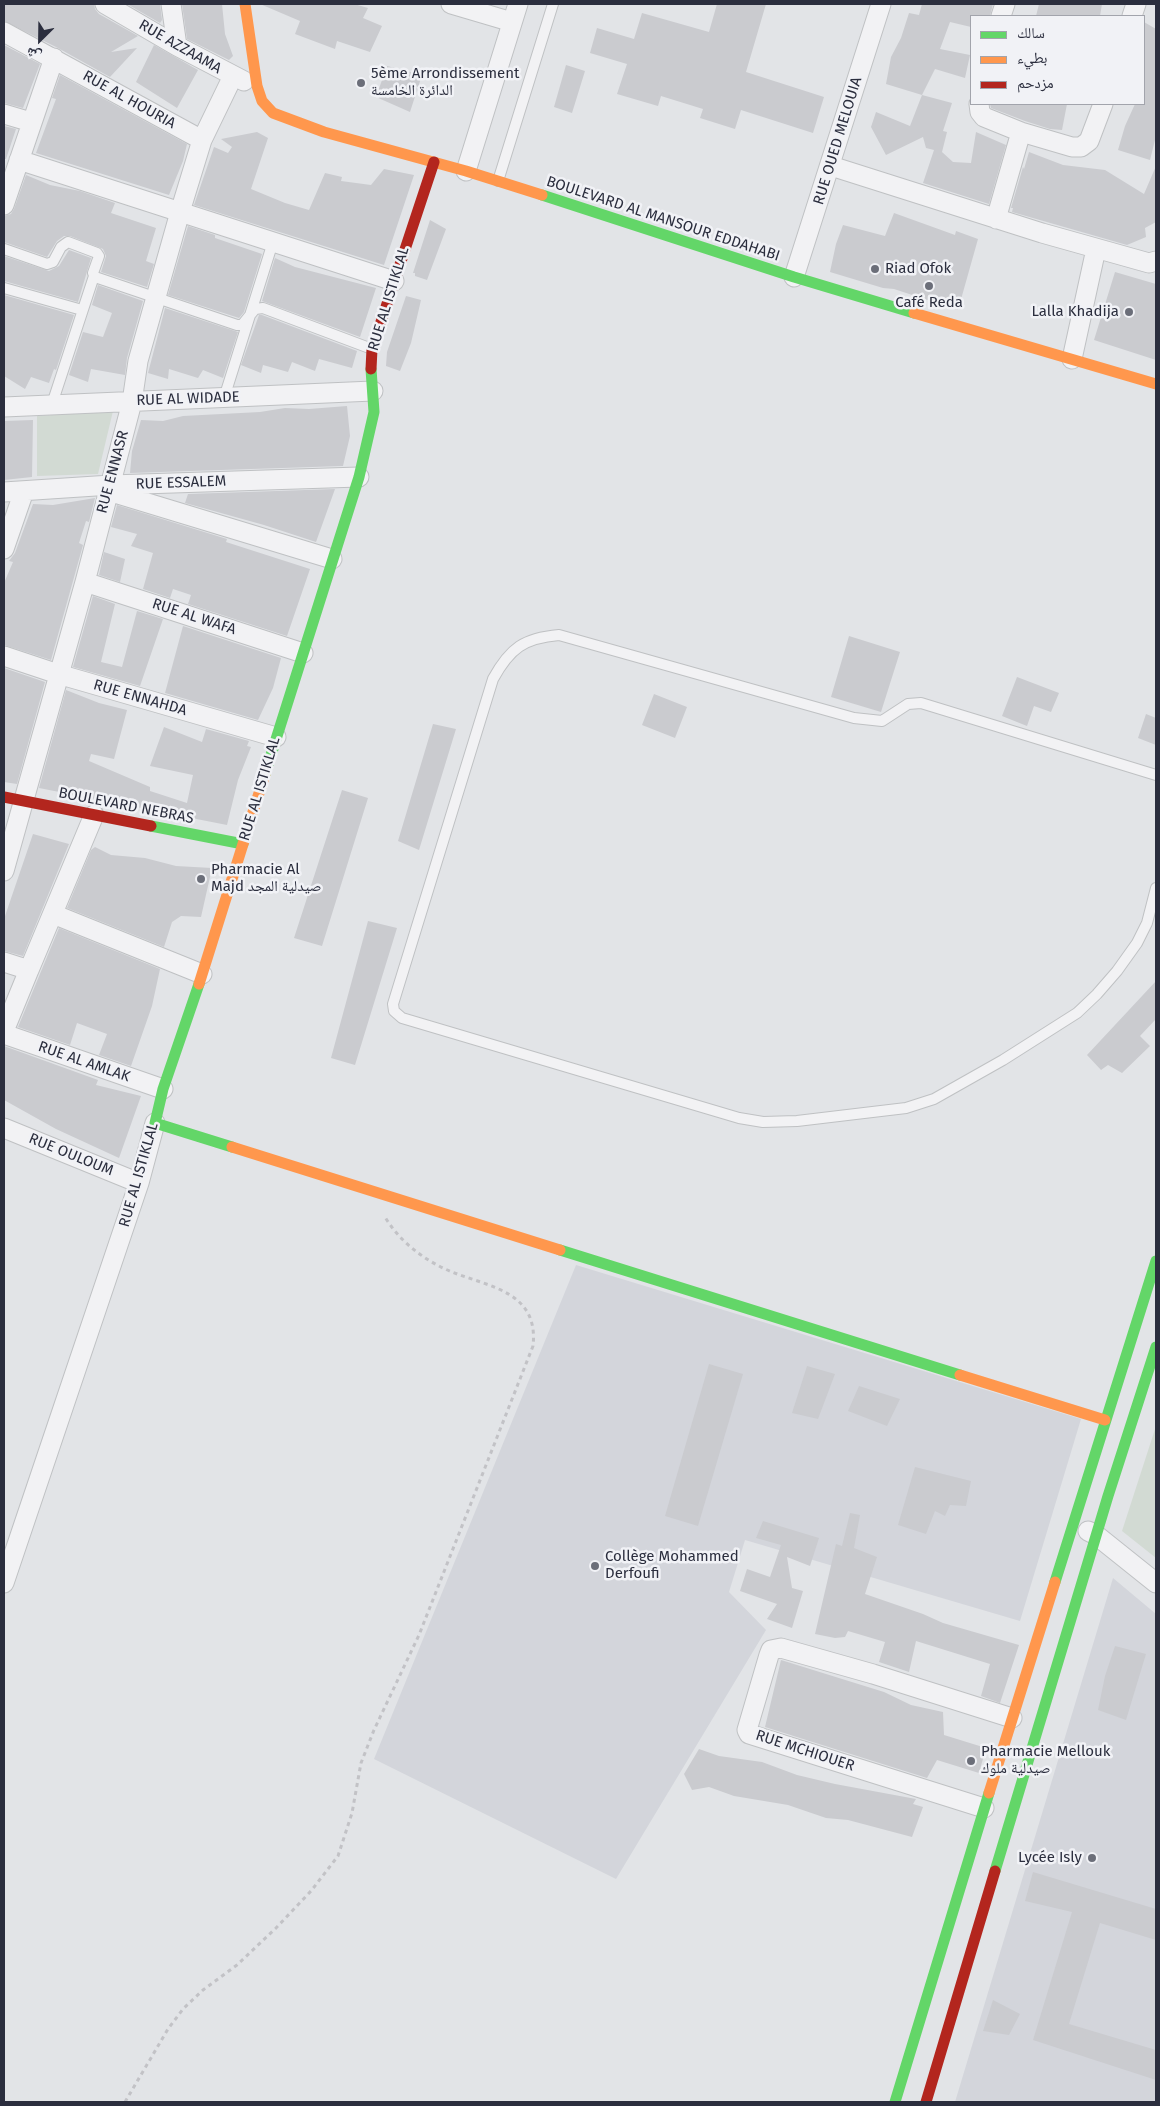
<!DOCTYPE html>
<html>
<head>
<meta charset="utf-8">
<style>
  body { margin:0 }
  #map { position:relative; width:1160px; height:2106px; overflow:hidden; background:#e2e4e7; font-family:"Fira Sans","Noto Naskh Arabic",sans-serif }
  canvas { display:block }
  .frame { position:absolute; inset:0; border:5px solid #2b2e3e; pointer-events:none }
  .legend { position:absolute; left:970px; top:15px; width:175px; height:90px; box-sizing:border-box; background:#f1f2f6; border:1px solid #a2a4ac; margin:0; padding:6px 9px; list-style:none; font-size:15px; color:#2b2e3e }
  .legend li { display:flex; align-items:center; gap:10px; height:25px }
  .legend b { width:25px; border:1px solid #a2a4ac }
  .north { position:absolute; left:15px; top:15px; width:50px; height:50px; -webkit-text-stroke:4px #f1f2f6; paint-order:stroke; rotate:203deg; font-size:14px; font-weight:700; line-height:20px; text-align:center; color:#2b2e3e }
  .north::after { content:''; display:block; margin:auto; width:18px; height:22px; background:#2b2e3e; clip-path:polygon(50% 0,100% 100%,50% 72%,0 100%) }
</style>
</head>
<body>
<div id="map">
<canvas width="1160" height="2106"></canvas>
<div class="frame"></div>
<ul class="legend">
<li><b style="height:6px;background:#63d668"></b>سالك</li>
<li><b style="height:6px;background:#ff974d"></b>بطيء</li>
<li><b style="height:6px;background:#b3261e"></b>مزدحم</li>
</ul>
<div class="north">ش</div>
</div>
<script>
const c = document.querySelector('canvas').getContext('2d');
c.lineJoin = 'round';
function fill(path, color) { c.fillStyle = color; c.fill(path, 'evenodd'); }
function trace(path, color, width, dash) { c.strokeStyle = color; c.lineWidth = width; c.lineCap = dash ? 'butt' : 'round'; c.setLineDash(dash || []); c.stroke(path); }
function label(font, color, halo, rows, align = 'center') {
  c.font = font + ' "Fira Sans","Noto Naskh Arabic",sans-serif'; c.lineWidth = 5; c.setLineDash([]); c.textBaseline = 'middle'; c.strokeStyle = halo; c.fillStyle = color; for (const [text, x, y, turn = 0] of rows) {
    c.save(); c.translate(x, y); c.rotate((+turn || 0) * Math.PI / 180); c.textAlign = isNaN(turn) ? turn : align; if (halo) c.strokeText(text, 0, 0); c.fillText(text, 0, 0); c.restore();
  }
}
fill(new Path2D(`
  M576 1265 1081 1419 1020 1621 745 1540 729 1592 766 1630 616 1879 374 1759Z
  M1113 1578 1156 1614V2102H955Z`), '#d3d5db');
fill(new Path2D(`
  M113 411 98 474 37 476V416Z
  M1156 1426V1558L1122 1531Z`), '#d2dad3');
fill(new Path2D(`
  M4 4H94L95 9 99 14 138 36 111 52 137 48 110 77 58 48 4 21Z
  M127 4H160L162 20 160 23Z
  M182 4H222L225 34 233 56 229 60 187 39Z
  M260 4H354L368 8 363 18 382 26 370 52 337 41 335 49 295 34 300 21Z
  M717 4H766L746 72 824 97 813 133 741 110 735 129 700 118 703 109 661 96 658 106 617 94 627 64 590 53 597 28 634 39 642 13 709 32Z
  M922 4H993L990 16H971V27L950 22 940 49 970 55 965 78 935 69 922 95 886 84 891 57 901 38 909 13 919 15Z
  M1039 4H1102L1100 16H1036Z
  M1144 22 1156 29V136L1150 160 1118 150 1125 126 1135 104H1144Z
  M4 45 40 64 23 108 4 103Z
  M154 45 198 70 177 108 136 82Z
  M566 65 585 71 572 113 554 107Z
  M387 66 422 75 410 112 376 97Z
  M60 75 187 144 183 161 169 195 36 153 56 99 52 98Z
  M922 95 952 103 943 131 947 132 942 152 953 162 971 163 976 132 1006 145 989 204 923 183 934 150 926 148 923 137 886 155 871 127 876 112 910 126Z
  M990 104H1067L1062 130 1050 129 1025 121 991 108Z
  M4 126 16 129 6 159H4Z
  M257 132 268 138 251 189 285 203 309 210 325 173 342 177 341 181 371 185 384 169 414 175 384 265 194 205 214 147 228 153 232 147 221 139Z
  M1029 152 1063 165 1105 170 1144 194 1156 166V222L1145 228 1146 237 1127 245 1012 212 1013 208H1011L1023 167 1024 169Z
  M26 175 50 185 80 191 115 203 111 213 156 228 146 261 154 264 147 287 101 272 106 256 103 249 70 236H64L57 241 47 257 4 242V216L11 214 14 209Z
  M894 213 955 235 956 231 978 239 958 310 894 289 883 288 830 272 836 244 843 225 885 236Z
  M430 220 446 229 427 280 415 276V273H413Z
  M188 226 215 235V238L262 254 244 312 239 318 168 295Z
  M69 250 91 258 78 302 4 281V256L49 271 59 266Z
  M275 258 295 267 376 288 360 337 262 301Z
  M1115 272 1156 284V360L1094 340Z
  M98 285 143 301 127 358 125 375 91 369 88 382 69 375 83 332 103 337 112 313 92 305Z
  M4 295 74 315 56 370 54 369 49 383 31 377 25 389 4 376Z
  M406 296 421 300 411 343 400 371 386 366 387 352Z
  M165 308 238 332 223 378 203 370 198 378 169 369 168 379 148 373Z
  M259 315H262L357 351 352 368 319 359 315 371 292 362 288 372 263 365 261 373 241 365Z
  M347 406 350 436 343 466 130 473 132 451 141 420 163 421 183 416 260 412 285 408 309 409Z
  M33 420 32 477 4 480V421Z
  M335 489 316 542 264 525 185 503 188 494Z
  M95 498 89 522 86 521 79 543 83 545 51 660 4 645V583L13 562 9 561 15 553 33 504 53 505Z
  M117 505 227 539 226 542 310 569 287 636 188 604 191 595 173 589 170 598 143 589 153 553 131 546 137 534 111 527Z
  M104 552 125 559 120 582 99 575Z
  M93 596 115 604 101 662 122 667 137 611 163 619 140 686 73 667Z
  M183 626 281 658 273 688 258 720 165 693Z
  M849 636 900 652 881 712 831 697Z
  M4 668 45 682 17 784 4 782Z
  M1017 677 1059 693 1051 712 1034 706 1027 726 1002 716Z
  M66 690 99 703 127 710 114 759 91 754 89 761 150 787V791L187 803 193 775 150 766 164 727 202 742 206 729 249 741 247 746 251 747 238 780 227 825 39 788Z
  M654 694 687 707 675 738 642 725Z
  M1146 714 1156 718V745L1138 738Z
  M433 724 456 729 419 850 398 841Z
  M342 790 368 798 322 946 294 938Z
  M33 834 69 844 23 956 4 951V919Z
  M95 847 111 855 145 858 176 866 212 868 201 917 181 916 172 922 164 947 67 908 91 850Z
  M368 921 397 928 355 1065 331 1058Z
  M59 928 160 969 152 1006 131 1066 99 1055 107 1034 77 1023 70 1045 18 1027Z
  M1156 981V1019L1140 1036 1150 1046 1122 1073 1108 1065 1101 1070 1087 1055Z
  M4 1046 98 1080 96 1085 141 1096 119 1158 56 1129 4 1100Z
  M709 1364 743 1374 698 1526 665 1516Z
  M807 1366 835 1374 818 1419 792 1413Z
  M859 1386 900 1399 887 1426 848 1411Z
  M915 1467 971 1481 966 1506 950 1505 945 1516 935 1511 926 1534 898 1525Z
  M850 1513 860 1515 854 1548 877 1557 865 1594 923 1614 943 1623 1019 1645 1000 1703 981 1696 990 1664 916 1641 909 1672 879 1662 885 1642 848 1631 845 1637 835 1638 815 1634 836 1544 842 1546Z
  M763 1521 819 1538 810 1566 787 1557 792 1588 803 1591 792 1628 767 1619 777 1604 740 1591 747 1569 770 1577 781 1545 756 1538Z
  M1115 1646 1146 1654 1126 1720 1098 1710 1105 1676Z
  M781 1660 884 1692 911 1705 943 1712 944 1735 986 1748 979 1773 937 1760 927 1778 765 1727Z
  M699 1749 719 1756 762 1762 797 1775 835 1784 916 1799 913 1804 923 1807 912 1837 848 1820 826 1818 788 1805 734 1796 709 1787 692 1790 684 1774Z
  M1033 1872 1156 1909V1940L1100 1923 1069 2024 1156 2050V2080L1033 2040 1072 1912 1025 1901Z
  M993 2000 1020 2014 1009 2035 983 2031Z`), '#cacbcf');
const lane = new Path2D(`
  M498 181 553 4
  M4 249 47 264 53 262 61 247 68 242 97 253 99 256 93 273 95 277 237 325H242L255 309 263 308 372 349
  M4 288 82 310
  M224 398 273 242
  M52 404 94 276
  M1156 775 921 703 908 704 882 721 854 718 559 635C524 638 510 648 493 679L393 1004 394 1011 402 1018 739 1118 763 1122 797 1121 906 1108 934 1099 1003 1060 1077 1013 1097 994 1117 971 1137 943 1147 923 1156 888`);
const street = new Path2D(`
  M105 4 177 46 244 81
  M171 4 177 46
  M451 4 512 22
  M1001 16 1005 4
  M1132 16 1136 4
  M4 32 202 140
  M979 104 980 112 984 117 1021 132 1072 147H1081L1089 141 1103 104
  M4 114 31 122
  M19 160 394 281
  M831 166 1042 233 1149 263 1156 261
  M466 171 518 4
  M4 205 54 58
  M996 219 1021 132
  M794 277 881 4
  M1072 359 1096 249
  M4 407 373 391
  M108 491 332 559
  M4 492 111 485 359 477
  M4 549 24 491
  M85 582 303 653
  M4 656 58 674 276 737
  M4 871 85 582 132 402 138 361 180 212 202 140 233 76
  M53 914 202 974
  M4 962 29 970 94 815
  M4 1031 29 970
  M4 1034 163 1089
  M4 1128 139 1183
  M1088 1531 1096 1535 1156 1583
  M4 1583 139 1183 155 1123
  M984 1808 749 1734 747 1730 769 1655 771 1650 781 1648 873 1674 1012 1718`);
trace(lane, '#bfc1c3', 12);
trace(street, '#bfc1c3', 21);
trace(new Path2D(`
  M125 2102 168 2029 183 2009 203 1990 237 1965 276 1928 311 1891 338 1856 352 1813 361 1763 374 1730 419 1635 533 1346C539 1292 490 1287 452 1272 425 1261 400 1242 385 1217`), '#c2c2c6', 3, [4, 4]);
trace(lane, '#f2f2f4', 10);
trace(street, '#f2f2f4', 19);
trace(new Path2D(`
  M542 195 794 277 914 313
  M265 774 359 477 374 412 371 369
  M151 826 243 844
  M199 984 163 1089 155 1123 232 1147
  M560 1250 960 1375
  M1055 1582 1156 1261
  M995 1871 1108 1496 1156 1347
  M895 2102 989 1793`), '#63d668', 11);
trace(new Path2D(`
  M245 4 257 86 262 101 273 113 324 132 466 171 542 195
  M914 313 1156 384
  M199 984 265 774
  M232 1147 560 1250
  M960 1375 1105 1420
  M989 1793 1055 1582`), '#ff974d', 11);
trace(new Path2D(`
  M371 369 372 349 434 162
  M4 797 151 826
  M926 2102 995 1871`), '#b3261e', 11);
for (const [x, y, r, color] of [
  [361,83,5,"#6b6e79"],
  [875,269,5,"#6b6e79"],
  [929,286,5,"#6b6e79"],
  [1129,312,5,"#6b6e79"],
  [201,879,5,"#6b6e79"],
  [595,1566,5,"#6b6e79"],
  [971,1761,5,"#6b6e79"],
  [1092,1858,5,"#6b6e79"]
]) { const dot = new Path2D(); dot.arc(x, y, r, 0, 2 * Math.PI); c.fillStyle = color; c.fill(dot); trace(dot, '#f1f2f6', 2); }
label('15px', '#2b2e3e', '#f1f2f6', [
  ["RUE AZZAAMA",180,47,30],
  ["RUE AL HOURIA",129,100,29],
  ["RUE OUED MELOUIA",838,141,-73],
  ["BOULEVARD AL MANSOUR EDDAHABI",663,219,18],
  ["RUE AL ISTIKLAL",389,299,-73],
  ["RUE AL WIDADE",188,399,-2],
  ["RUE ENNASR",113,472,-75],
  ["RUE ESSALEM",181,483,-2],
  ["RUE AL WAFA",194,617,18],
  ["RUE ENNAHDA",140,698,16],
  ["RUE AL ISTIKLAL",260,789,-73],
  ["BOULEVARD NEBRAS",126,806,11],
  ["RUE AL AMLAK",84,1062,19],
  ["RUE OULOUM",71,1155,22],
  ["RUE AL ISTIKLAL",139,1175,-74],
  ["RUE MCHIOUER",805,1751,18]
]);
label('15px', '#2b2e3e', '#f1f2f6', [
  ["5ème Arrondissement",371,74],
  ["الدائرة الخامسة",371,91],
  ["Riad Ofok",885,269],
  ["Café Reda",929,303,"center"],
  ["Lalla Khadija",1119,312,"right"],
  ["Pharmacie Al",211,870],
  ["Majd صيدلية المجد",211,887],
  ["Collège Mohammed",605,1557],
  ["Derfoufi",605,1574],
  ["Pharmacie Mellouk",981,1752],
  ["صيدلية ملوك",981,1769],
  ["Lycée Isly",1082,1858,"right"]
], 'left');
</script>
</body>
</html>
